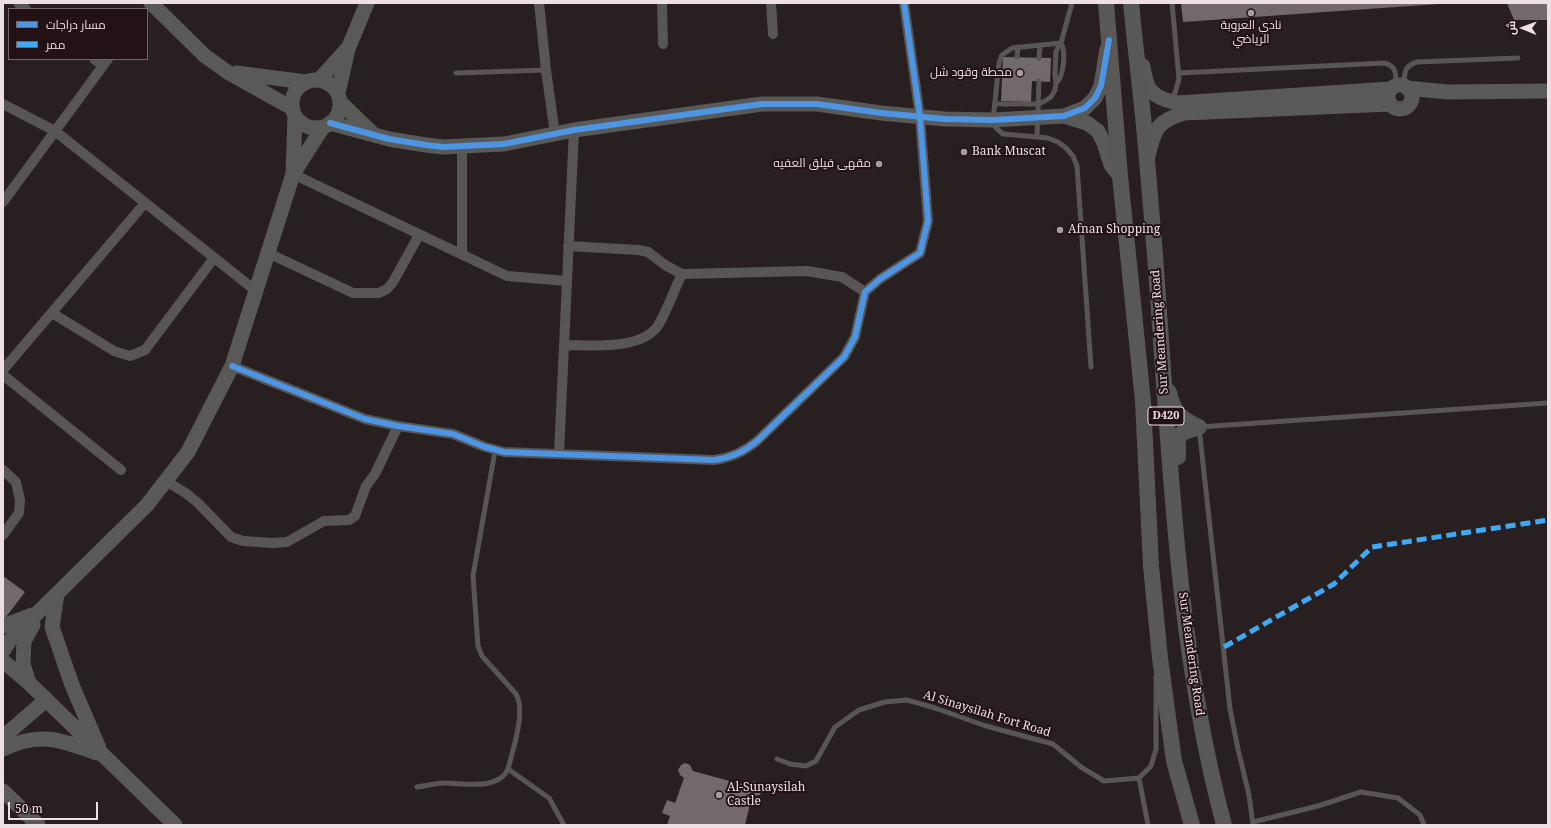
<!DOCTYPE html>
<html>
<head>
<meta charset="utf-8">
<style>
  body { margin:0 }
  #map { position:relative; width:1551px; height:828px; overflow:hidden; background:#281f21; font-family:"Noto Serif",Cairo,serif }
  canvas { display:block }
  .frame { position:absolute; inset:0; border:4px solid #ede0e2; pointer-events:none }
  .legend { position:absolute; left:8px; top:8px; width:140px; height:52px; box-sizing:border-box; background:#221215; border:1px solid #736467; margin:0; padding:5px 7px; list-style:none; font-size:12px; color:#ede0e2 }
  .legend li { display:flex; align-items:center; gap:8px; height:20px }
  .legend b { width:20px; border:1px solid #736467 }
  .north { position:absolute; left:1503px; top:8px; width:40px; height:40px; -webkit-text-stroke:3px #221215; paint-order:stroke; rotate:271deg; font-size:11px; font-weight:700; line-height:16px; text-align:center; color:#ede0e2 }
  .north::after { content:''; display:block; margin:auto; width:14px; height:18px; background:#ede0e2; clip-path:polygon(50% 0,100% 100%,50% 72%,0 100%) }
  .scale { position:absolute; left:8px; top:802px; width:90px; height:18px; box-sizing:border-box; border:2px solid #ede0e2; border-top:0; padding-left:5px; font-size:12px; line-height:14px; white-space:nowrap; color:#ede0e2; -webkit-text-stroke:3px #221215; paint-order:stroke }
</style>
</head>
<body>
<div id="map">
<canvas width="1551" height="828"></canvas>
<div class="frame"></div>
<ul class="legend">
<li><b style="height:5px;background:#4d94e3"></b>مسار دراجات</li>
<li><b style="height:5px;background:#3fa9f5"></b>ممر</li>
</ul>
<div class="north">ش</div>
<div class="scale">50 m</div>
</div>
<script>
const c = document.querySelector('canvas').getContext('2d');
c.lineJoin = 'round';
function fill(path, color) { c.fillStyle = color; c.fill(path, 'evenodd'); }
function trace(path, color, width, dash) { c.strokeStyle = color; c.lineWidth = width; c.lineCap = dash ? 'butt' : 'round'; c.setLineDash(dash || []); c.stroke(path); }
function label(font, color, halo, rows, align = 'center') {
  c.font = font + ' "Noto Serif",Cairo,serif'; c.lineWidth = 4; c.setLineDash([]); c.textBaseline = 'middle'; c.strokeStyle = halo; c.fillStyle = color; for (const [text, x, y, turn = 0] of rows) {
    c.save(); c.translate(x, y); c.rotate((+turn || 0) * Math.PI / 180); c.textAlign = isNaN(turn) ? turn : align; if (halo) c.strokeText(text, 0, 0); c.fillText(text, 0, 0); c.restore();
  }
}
fill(new Path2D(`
  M1181 3H1439V4L1183 22Z
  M1507 3H1548V20H1514Z
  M1003 57 1051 58 1050 82 1032 81 1031 102 1001 101Z
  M3 576 25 592 3 621Z
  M685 763 690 765 693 771 748 786 754 781 761 784 762 791 760 795 752 796 745 825H667L670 816 662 813 667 800 675 803 684 778 680 775 678 770 681 765Z`), '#71696a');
trace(new Path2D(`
  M1061 43 1012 48 1002 55 999 63 993 120 996 128 1003 134 1048 138 1058 142 1066 148 1073 156 1077 166 1091 367
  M1017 57 1018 47
  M1039 58 1040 45
  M456 73 546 70
  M1179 73 1384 63C1397 66 1396 74 1396 85
  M1056 83C1064 77 1066 51 1061 43
  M1404 86C1404 74 1404 66 1417 62L1518 58
  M1170 99 1175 93 1179 79 1172 3
  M995 104H1038L1045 101 1051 97 1055 90 1056 83 1055 73 1056 51 1061 43 1072 3
  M1037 137 1039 81
  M777 759 790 764 806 766 816 761 835 727 859 710 885 702 907 700 935 708 986 726 1053 744 1081 767 1104 781 1139 778 1151 766 1156 749V677
  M508 769 549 798 564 825
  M1139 778 1148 825
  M417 787C426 786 435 783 445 783 464 783 498 791 508 769 513 749 526 712 516 694L482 656 478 646 473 576 495 451
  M1253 822 1318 806 1361 792 1398 798 1420 815 1424 825
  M1253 825 1249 795 1238 749 1230 709 1199 427 1548 403`), '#575654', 5);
trace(new Path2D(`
  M18 3 26 9
  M539 3 546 70 555 134
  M662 3 663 44
  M771 3 773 34
  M94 59 103 66
  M3 104 55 131 256 291
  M293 174 507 276 567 281
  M3 202 108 59
  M568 246 639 250 648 252 665 265 682 274 807 271 842 277 865 292
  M268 253 353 293H379L387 289 393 282 419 235
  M462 255V146
  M52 313 114 351 130 356 145 350 214 258
  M564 345C591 345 643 351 659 324 668 308 674 290 682 274
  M232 366 365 419 398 426 453 434 485 447 504 452 714 460C731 458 744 452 757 441L844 357 855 337 865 292 880 279 920 253 928 221 920 117 904 3
  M3 370 145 203
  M3 375 121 470
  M559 454 574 130
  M3 470 16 482 20 500 19 513 3 535
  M166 481 187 494 198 503 231 537 243 541 273 543 287 542 324 521 349 520 355 516 366 486 375 474 398 426`), '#575654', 10);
trace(new Path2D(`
  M151 3 205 56 229 73 292 108
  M1143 66C1144 72 1145 80 1148 86 1153 97 1167 101 1178 103L1390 89
  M236 73 306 82
  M319 80 347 49
  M292 104a24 24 0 1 1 48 0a24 24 0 1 1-48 0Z
  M1388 97a12 12 0 1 1 24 0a12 12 0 1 1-24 0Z
  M1407 88 1447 92 1548 91
  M338 93 348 49 367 3
  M340 102 372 133
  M1064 116 1087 123 1098 131 1104 143 1111 165 1120 176
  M330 123 389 139 426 145 443 147 504 144 574 130 762 104H817L881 113 945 119 993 120 1064 116 1085 108 1095 98 1101 86 1107 49
  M1148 156C1154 130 1157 121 1184 113L1390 104
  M293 173 295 116
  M57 594 52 627 72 685 99 748
  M3 626 32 615
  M3 651 10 640 147 505 188 452 232 366 293 174 323 127
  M3 661 29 683 175 825
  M29 683 23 664 24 641 33 625
  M3 737 46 700
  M3 749C40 731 61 740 97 753
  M3 791 38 825`), '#595a57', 15);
trace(new Path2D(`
  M1106 3 1120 176 1143 401 1151 566 1160 658 1174 761 1192 825
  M1131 3C1136 55 1143 108 1147 160 1153 225 1158 290 1162 355 1173 513 1183 672 1224 825
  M1169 392C1173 412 1181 419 1199 427
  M1178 457C1177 434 1176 434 1199 427`), '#585856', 16);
trace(new Path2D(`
  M1224 647 1334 584 1372 547 1548 520`), '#3fa9f5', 5, [10, 5]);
trace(new Path2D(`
  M330 123 389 139 426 145 443 147 504 144 574 130 762 104H817L881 113 945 119 993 120 1064 116 1085 108 1095 98 1101 86 1109 40
  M232 366 365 419 398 426 453 434 485 447 504 452 714 460C731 458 744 452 757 441L844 357 855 337 865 292 880 279 920 253 928 221 920 117 904 3`), '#4d94e3', 6);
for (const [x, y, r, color] of [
  [1251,13,4,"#a89c9e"],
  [1020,73,4,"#a89c9e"],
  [964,152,4,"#a89c9e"],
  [879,164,4,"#a89c9e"],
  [1060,230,4,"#a89c9e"],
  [719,795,4,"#a89c9e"]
]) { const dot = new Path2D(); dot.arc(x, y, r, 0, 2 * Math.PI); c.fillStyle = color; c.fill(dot); trace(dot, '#221215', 1.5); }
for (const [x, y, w] of [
  [1166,416,36]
]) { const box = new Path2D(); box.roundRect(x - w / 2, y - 9, w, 18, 3); c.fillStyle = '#221215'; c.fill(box); trace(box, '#ede0e2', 1); }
label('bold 11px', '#ede0e2', null, [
  ["D420",1166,416]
]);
label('12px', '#ede0e2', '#221215', [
  ["نادي العروبة",1251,26,"center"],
  ["الرياضي",1251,40,"center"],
  ["محطة وقود شل",1012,73,"right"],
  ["Bank Muscat",972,152],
  ["مقهى فيلق العفيه",871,164,"right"],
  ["Afnan Shopping",1068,230],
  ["Al-Sunaysilah",727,788],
  ["Castle",727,802]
], 'left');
label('12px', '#ede0e2', '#221215', [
  ["Sur Meandering Road",1160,332,-94],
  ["Sur Meandering Road",1191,654,82],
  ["Al Sinaysilah Fort Road",987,714,17]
]);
</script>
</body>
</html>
